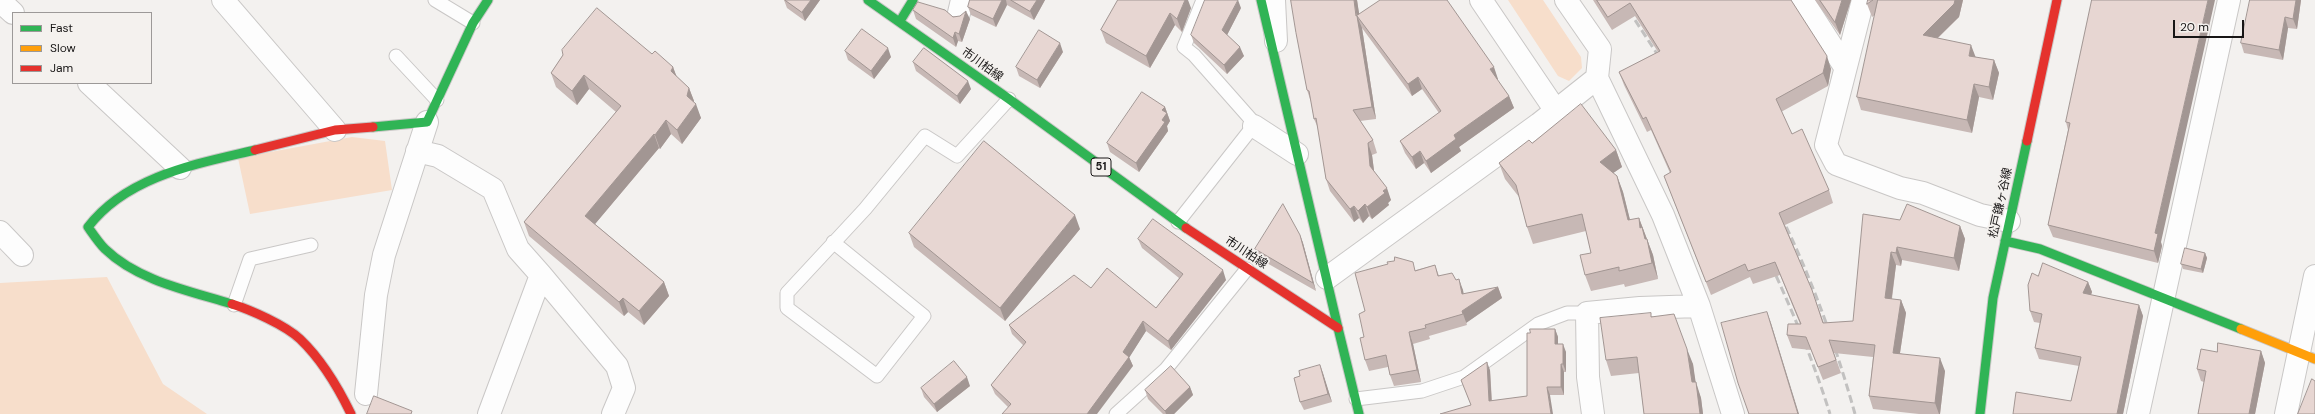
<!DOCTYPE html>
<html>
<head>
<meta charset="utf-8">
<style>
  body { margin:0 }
  #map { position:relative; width:2315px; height:414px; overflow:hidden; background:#f3f1ef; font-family:"DM Sans",sans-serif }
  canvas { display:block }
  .legend { position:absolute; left:12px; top:12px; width:140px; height:72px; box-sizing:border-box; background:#f4f1ee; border:1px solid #9c9998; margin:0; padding:5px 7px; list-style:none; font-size:12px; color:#181616 }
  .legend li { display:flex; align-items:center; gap:8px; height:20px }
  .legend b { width:20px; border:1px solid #9c9998 }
  .scale { position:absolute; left:2173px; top:20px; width:71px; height:18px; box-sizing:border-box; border:2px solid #181616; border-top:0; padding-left:5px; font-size:12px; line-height:14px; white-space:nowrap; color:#181616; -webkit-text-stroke:3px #f4f1ee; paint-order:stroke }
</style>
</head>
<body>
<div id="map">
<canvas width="2315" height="414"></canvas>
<ul class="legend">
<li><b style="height:5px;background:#30b455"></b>Fast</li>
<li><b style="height:5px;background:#ff9f0a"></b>Slow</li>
<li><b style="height:5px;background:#e5322d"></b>Jam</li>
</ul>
<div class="scale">20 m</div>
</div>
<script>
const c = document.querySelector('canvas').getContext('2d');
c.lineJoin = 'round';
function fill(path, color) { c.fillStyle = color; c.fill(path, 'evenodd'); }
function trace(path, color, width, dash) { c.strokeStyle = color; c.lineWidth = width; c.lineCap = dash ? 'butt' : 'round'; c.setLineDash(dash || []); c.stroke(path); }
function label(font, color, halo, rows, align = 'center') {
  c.font = font + ' "DM Sans","Noto Sans JP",sans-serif'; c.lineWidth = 3.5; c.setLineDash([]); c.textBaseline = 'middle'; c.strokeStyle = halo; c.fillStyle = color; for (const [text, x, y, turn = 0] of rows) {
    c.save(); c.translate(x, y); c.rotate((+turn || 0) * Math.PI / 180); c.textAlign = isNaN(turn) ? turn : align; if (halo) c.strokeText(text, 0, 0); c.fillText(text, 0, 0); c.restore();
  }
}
fill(new Path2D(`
  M1508 0H1543L1581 57 1582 68 1569 81 1558 76Z
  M352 137 385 141 392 190 250 214 238 158Z
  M107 277 163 384 207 414H0V283Z`), '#f7decb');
const lane = new Path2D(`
  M435 0 473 23
  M396 56 437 100
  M1178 222 1255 124 1194 55 1184 47 1203 0
  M833 242 924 316 877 376 787 308V293L865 209 925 136 957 156 1009 99
  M234 305 250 259 311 245
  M1356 399 1422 391 1464 377 1538 324 1567 313H1587
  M1116 414 1166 369 1247 269`);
const street = new Path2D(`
  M223 0 335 130
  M1274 0 1276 41
  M1481 0 1556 111
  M1802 0 1845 67
  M1863 0 1826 145 1836 164 1900 188 1923 193 1980 215 2009 221
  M0 1 13 13
  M959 13 962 0
  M1597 78 1663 215 1699 306 1733 414
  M89 83 180 168
  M1254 126 1297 154
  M417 151 438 156 493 189 518 249 541 275
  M0 232 22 255
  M1327 278 1539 124 1597 78 1600 49 1566 0
  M366 394 376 295 384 255 427 122
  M489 414 541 275 617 366 624 388 613 414
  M1593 414 1588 377 1587 313 1640 308 1699 306
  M2138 414 2229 0
  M2286 414 2315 276`);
const fast = new Path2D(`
  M868 0 1009 99 1186 228
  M1261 0 1338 328
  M900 21 913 0
  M373 127 427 122 473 23 488 0
  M2005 241 2040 249 2241 329
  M232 304C190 291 138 281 105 249 99 243 93 234 88 227 127 176 196 164 255 150
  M1338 328 1359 414
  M1980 414 1993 298 2027 141`);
const slow = new Path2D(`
  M2241 329 2315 359`);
const jam = new Path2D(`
  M2027 141 2057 0
  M255 150 335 130 373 127
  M1186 228 1338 328
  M232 304C251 310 285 325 300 339 322 360 338 387 351 414`);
trace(lane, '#c9c7c6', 15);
trace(street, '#c9c7c6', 24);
trace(fast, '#c9c7c6', 11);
trace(slow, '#c9c7c6', 11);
trace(jam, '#c9c7c6', 11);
trace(lane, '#fdfdfd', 13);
trace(street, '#fdfdfd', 22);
trace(fast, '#30b455', 9);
trace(slow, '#ff9f0a', 9);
trace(jam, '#e5322d', 9);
trace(new Path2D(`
  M1622 0 1663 63
  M1781 216C1812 279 1836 346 1855 414
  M1771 265C1794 314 1814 363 1830 414`), '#c2c1c0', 3, [8, 4]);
fill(new Path2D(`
  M784 0H820L805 21 787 8Z
  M970 0H1045L1034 20 1007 5 996 27 971 15 968 7Z
  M1118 0 1191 8 1182 32 1175 25 1150 68 1106 43 1101 30Z
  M1291 0H1357L1359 15 1498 79 1497 80 1509 96 1514 108 1459 147 1461 151 1431 173 1424 163 1416 169 1405 153 1400 141 1439 113 1422 89 1412 96 1362 28 1376 119 1360 121 1373 140 1377 153 1372 155 1374 171 1391 200 1388 203 1389 205 1372 219 1369 216 1363 223 1359 218 1354 222 1330 191 1326 179 1318 128 1314 119 1311 102 1307 90Z
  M1593 0H1791L1831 69 1828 86 1781 112 1792 134 1829 190 1833 203 1785 225 1812 290 1824 323 1853 321 1900 220 1960 226 1965 239 1959 271 1902 260 1901 266 1896 265 1892 299 1901 300 1906 313 1900 353 1945 371 1940 414H1919L1873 409 1869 396 1873 357 1834 353 1841 373 1823 380 1811 350 1792 348 1787 335 1800 324 1780 275 1753 284 1750 277 1711 295 1664 176 1670 173 1651 130 1647 132 1624 85 1619 72 1658 52 1635 16 1612 30Z
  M1815 0H1851L1840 35Z
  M1873 0H1963L1959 17 1938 38 1975 57 1994 60 1999 73 1993 100 1979 97 1972 133 1861 110 1857 97 1875 15 1872 17 1867 4Z
  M2092 0 2162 246 2158 263 2053 237 2048 225 2068 130 2066 122Z
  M2301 0 2297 29 2288 28 2283 60 2244 53 2241 43Z
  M1241 8 1227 35 1244 56 1227 74 1194 43 1191 35Z
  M913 10 970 19 962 42 958 41 956 47 916 19Z
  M845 51 891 57 874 79 848 60Z
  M1063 52 1040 88 1019 76 1016 67Z
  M652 54 673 67 676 76 689 88 694 101V103L701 118 682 144 671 134 660 149 659 148 595 224 664 282 669 296 644 325 628 312 624 316 529 236 524 222 616 112 589 89 577 105 556 87 551 73 563 55Z
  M913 62 971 89 960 104 916 71Z
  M1165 107 1170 121 1167 126 1168 131 1139 172 1110 152 1107 143Z
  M1532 143 1616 150 1622 167 1613 173 1617 176 1623 192 1630 220 1639 218 1653 255 1658 279 1625 287 1624 284 1591 291 1585 275 1591 253 1586 231 1533 244 1527 227 1519 197 1505 179 1499 163Z
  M1080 229 1005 321 914 247 909 233Z
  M1300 235 1303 243 1316 291 1258 258 1255 249Z
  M1138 239 1226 280 1171 350 1146 331 1129 357 1133 366 1008 407 995 394 991 385 1024 346 1012 334 1009 325 1091 288 1156 308 1179 278 1142 248Z
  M2205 253 2207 258 2203 273 2183 269 2181 264Z
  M1435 265 1439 276 1456 280 1463 290V294L1498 287 1502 298 1466 323 1467 325 1429 336 1430 339 1413 344 1421 382 1394 386 1390 375 1388 367 1369 371 1365 360V311L1416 270Z
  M2038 276 2088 282 2092 292 2091 295 2139 305 2143 316 2123 414H2013L2071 401 2079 366 2039 359 2035 348 2040 323 2034 322 2030 311Z
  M1652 316 1693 364 1695 382 1701 398 1703 414H1644L1639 373 1611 376 1606 360Z
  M1555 329 1558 337V344L1566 352V372H1564V395H1550L1471 405 1461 380 1490 370 1492 401 1527 396 1530 333Z
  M2261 351 2265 363 2255 414H2198L2204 382 2201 381 2197 369 2217 352Z
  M1320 365 1332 402 1304 410 1300 402V376Z
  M970 386 937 412 924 397 921 388Z
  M1190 387 1193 395 1174 414H1163L1148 399 1145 390Z`), '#c7b8b5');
fill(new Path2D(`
  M811 0H820L805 21 802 12Z
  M1002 0H1006L1007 5 996 27 993 19Z
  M1037 0H1045L1034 20 1030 11Z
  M1185 0H1188L1191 8 1182 32 1177 19Z
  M1238 0 1241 8 1225 39 1222 30Z
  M1354 0H1357L1360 19 1357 16 1362 28 1376 119 1372 107Z
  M1842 0H1851L1840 35 1835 22Z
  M1955 0H1963L1959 17 1927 48 1923 35Z
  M2208 0H2215L2161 242 2162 246 2158 263 2154 251 2155 233Z
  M2296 0H2301L2297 29 2293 19Z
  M966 11 970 19 962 42 959 34Z
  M1170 13 1175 25 1150 68 1146 56Z
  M2285 17 2288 28 2283 60 2279 50Z
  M955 32 958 41 956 47 953 38Z
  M1060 43 1063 52 1040 88 1037 80Z
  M1971 45 1976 58 1969 56Z
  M1240 47 1244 56 1227 74 1224 65Z
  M888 48 891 57 874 79 871 71Z
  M1827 56 1831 69 1828 86 1823 73Z
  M1994 60 1999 73 1993 100 1989 87Z
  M673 67 678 80 671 71Z
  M1494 67 1498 79 1495 81 1490 69Z
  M584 75 589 89 577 105 572 91Z
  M1418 77 1422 89 1412 96 1408 84Z
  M968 81 971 89 960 104 957 96Z
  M1974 84 1979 97 1972 133 1967 120Z
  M689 88 694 101 692 110 687 96Z
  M1509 96 1514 108 1459 147 1461 151 1431 173 1426 161 1454 135Z
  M696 104 701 118 682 144 677 130Z
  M1165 107 1170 121 1167 126 1168 131 1139 172 1136 163 1162 120V110Z
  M666 120 671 134 660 149 655 135Z
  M654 134 659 148 590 230 585 216Z
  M1368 143 1372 155 1375 178 1370 166Z
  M1616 150 1622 167 1606 178 1600 162Z
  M1420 151 1424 163 1416 169 1412 157Z
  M1617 176 1623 192 1634 236 1628 220Z
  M1387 188 1391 200 1388 203 1389 205 1372 219 1367 207 1383 191Z
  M1365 204 1369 216 1363 223 1358 211Z
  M1354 206 1359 218 1354 222 1350 209Z
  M1075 215 1080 229 1005 321 1000 308Z
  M1639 218 1653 255 1658 279 1640 228Z
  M1960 226 1965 239 1959 271 1954 258Z
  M1300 235 1303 243 1316 291 1313 283Z
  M1897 247 1902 260 1901 266 1896 253Z
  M1891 252 1896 265 1890 311 1885 298Z
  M2205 253 2207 258 2203 273 2201 269Z
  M1223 270 1226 280 1171 350 1168 341Z
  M1459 279 1463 290 1466 305 1462 294Z
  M664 282 669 296 644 325 639 311Z
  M2088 282 2092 292 2087 304 2083 293Z
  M1498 287 1502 298 1466 323 1467 325 1462 311Z
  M623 298 628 312 624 316 619 302Z
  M1901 300 1906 313 1898 366 1893 353Z
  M2139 305 2143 316 2123 414H2117Z
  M1767 312 1771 323 1799 414H1798Z
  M1143 321 1146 331 1129 358V357L1133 366 1097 414H1087L1123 352Z
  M1555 329 1558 337V352L1555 344Z
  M1409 332 1413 344 1421 382 1417 370Z
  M1563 344 1566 352V372L1563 364Z
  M1687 349 1693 364 1697 391 1696 382 1701 398 1703 414H1700L1692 382Z
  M2261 351 2265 363 2255 414H2249Z
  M1940 358 1945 371 1940 414H1939L1935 403Z
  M1487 362 1490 370 1492 409 1489 401Z
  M1561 364 1564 372V395L1561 387Z
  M1320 365 1323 373 1332 402 1328 394Z
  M967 377 970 386 937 412 934 404Z
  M1190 387 1193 395 1174 414H1166L1165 411Z
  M1547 387 1550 395 1553 414H1551Z`), '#a29693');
const building = new Path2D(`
  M785 0H811L802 12Z
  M970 0H1002L993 19 968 7Z
  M1011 0H1037L1030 11Z
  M1118 0H1185L1177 19 1170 13 1146 56 1101 30Z
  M1205 0H1238L1222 30 1240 47 1224 65 1191 35Z
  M1291 0H1354L1356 16 1380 0H1447L1494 67 1490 69 1509 96 1454 135 1456 139 1426 161 1420 151 1412 157 1400 141 1441 111 1418 77 1408 84 1357 16 1372 107 1353 110 1373 140 1368 143 1370 166 1387 188 1383 191 1385 193 1367 207 1365 204 1358 211 1354 206 1350 209 1326 179 1316 118 1314 119 1309 91 1307 90 1296 33Z
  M1597 0H1791L1827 56 1823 73 1776 99 1792 134 1802 129 1829 190 1779 213 1812 290 1823 323 1853 321 1863 214 1900 220 1907 204 1960 226 1954 258 1897 247 1896 253 1891 252 1885 298 1901 300 1893 353 1940 358 1935 403 1869 396 1875 345 1829 340 1836 360 1818 367 1806 337 1787 335 1788 324H1801L1775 262 1748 271 1745 264 1706 282 1664 176 1671 172 1646 117 1643 119 1619 72 1660 51 1630 3 1608 17Z
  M1820 0H1842L1835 22Z
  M1868 0H1873L1867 4Z
  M1878 0H1955L1954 4 1923 35 1971 45 1969 56 1994 60 1989 87 1974 84 1967 120 1857 97Z
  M2092 0H2208L2155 233 2158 234 2154 251 2048 225 2070 123 2066 122Z
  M2250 0H2296L2293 19 2285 17 2279 50 2241 43Z
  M918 2 945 10 953 17 960 16 966 11 959 34 955 32 953 38 913 10Z
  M597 8 652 54 655 51 673 67 671 71 689 88 687 96 696 104 677 130 666 120 655 135 654 134 585 216 664 282 639 311 623 298 619 302 524 222 621 106 584 75 572 91 551 73 563 55 562 50Z
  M862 29 888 48 871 71 845 51Z
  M1039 30 1060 43 1037 80 1016 67Z
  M924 48 968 81 957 96 913 62Z
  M1142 92 1165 107 1162 110 1167 113 1162 120 1165 122 1136 163 1107 143Z
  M1581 104 1616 150 1600 162 1617 176 1628 220 1639 218 1640 228 1642 227 1645 239H1647L1652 263 1619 271V267L1585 275 1580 255 1591 253 1582 214 1527 227 1516 185 1499 163 1529 140 1532 143Z
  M984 141 1075 215 1000 308 909 233Z
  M1283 204 1300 235 1313 283 1255 249Z
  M1153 219 1223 270 1168 341 1143 321 1123 352 1129 357 1087 414H1002L1011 404 991 385 1026 342 1009 325 1074 275 1091 288 1107 268 1156 308 1183 274 1138 239Z
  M2185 248 2205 253 2201 269 2181 264Z
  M1395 257 1413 262 1415 271 1435 265 1438 276 1452 273 1456 280 1459 279 1462 294 1498 287 1462 311 1463 314 1425 325 1426 328 1409 332 1417 370 1390 375 1386 355 1365 360 1360 338 1364 337 1359 314 1365 311 1355 273 1388 264 1387 262 1394 261Z
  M2043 263 2088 282 2083 293 2139 305 2117 414H2013L2016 392 2071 401 2081 357 2035 348 2042 314 2030 311 2028 285 2032 273 2038 276Z
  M1767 312 1798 414H1749L1738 383 1721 323Z
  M1651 313V317L1674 314 1687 349 1692 382H1696L1700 414H1644L1637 357 1606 360 1600 318Z
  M1530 329H1555V344H1563V364H1561V387H1547L1551 414H1440L1471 405 1461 380 1487 362 1489 401 1527 396V333H1530Z
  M2218 343 2261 351 2249 414H2198L2206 371 2197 369 2201 349 2217 352Z
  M954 361 967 377 934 404 921 388Z
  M1320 365 1328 394 1300 402 1294 378 1300 376 1299 371Z
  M1171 366 1190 387 1165 411 1145 390Z
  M2312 379 2315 381V414H2298Z
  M374 396 412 411 411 414H367Z`);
fill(building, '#e7d6d2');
trace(building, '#a29693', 1);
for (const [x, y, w] of [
  [1101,167,20]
]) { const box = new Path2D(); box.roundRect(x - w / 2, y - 9, w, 18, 3); c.fillStyle = '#f4f1ee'; c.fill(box); trace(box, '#181616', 1); }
label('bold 11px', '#181616', null, [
  ["51",1101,167]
]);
label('12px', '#181616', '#f4f1ee', [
  ["市川柏線",982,65,36],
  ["松戸鎌ヶ谷線",2001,203,-78],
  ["市川柏線",1246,253,33]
]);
</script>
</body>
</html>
